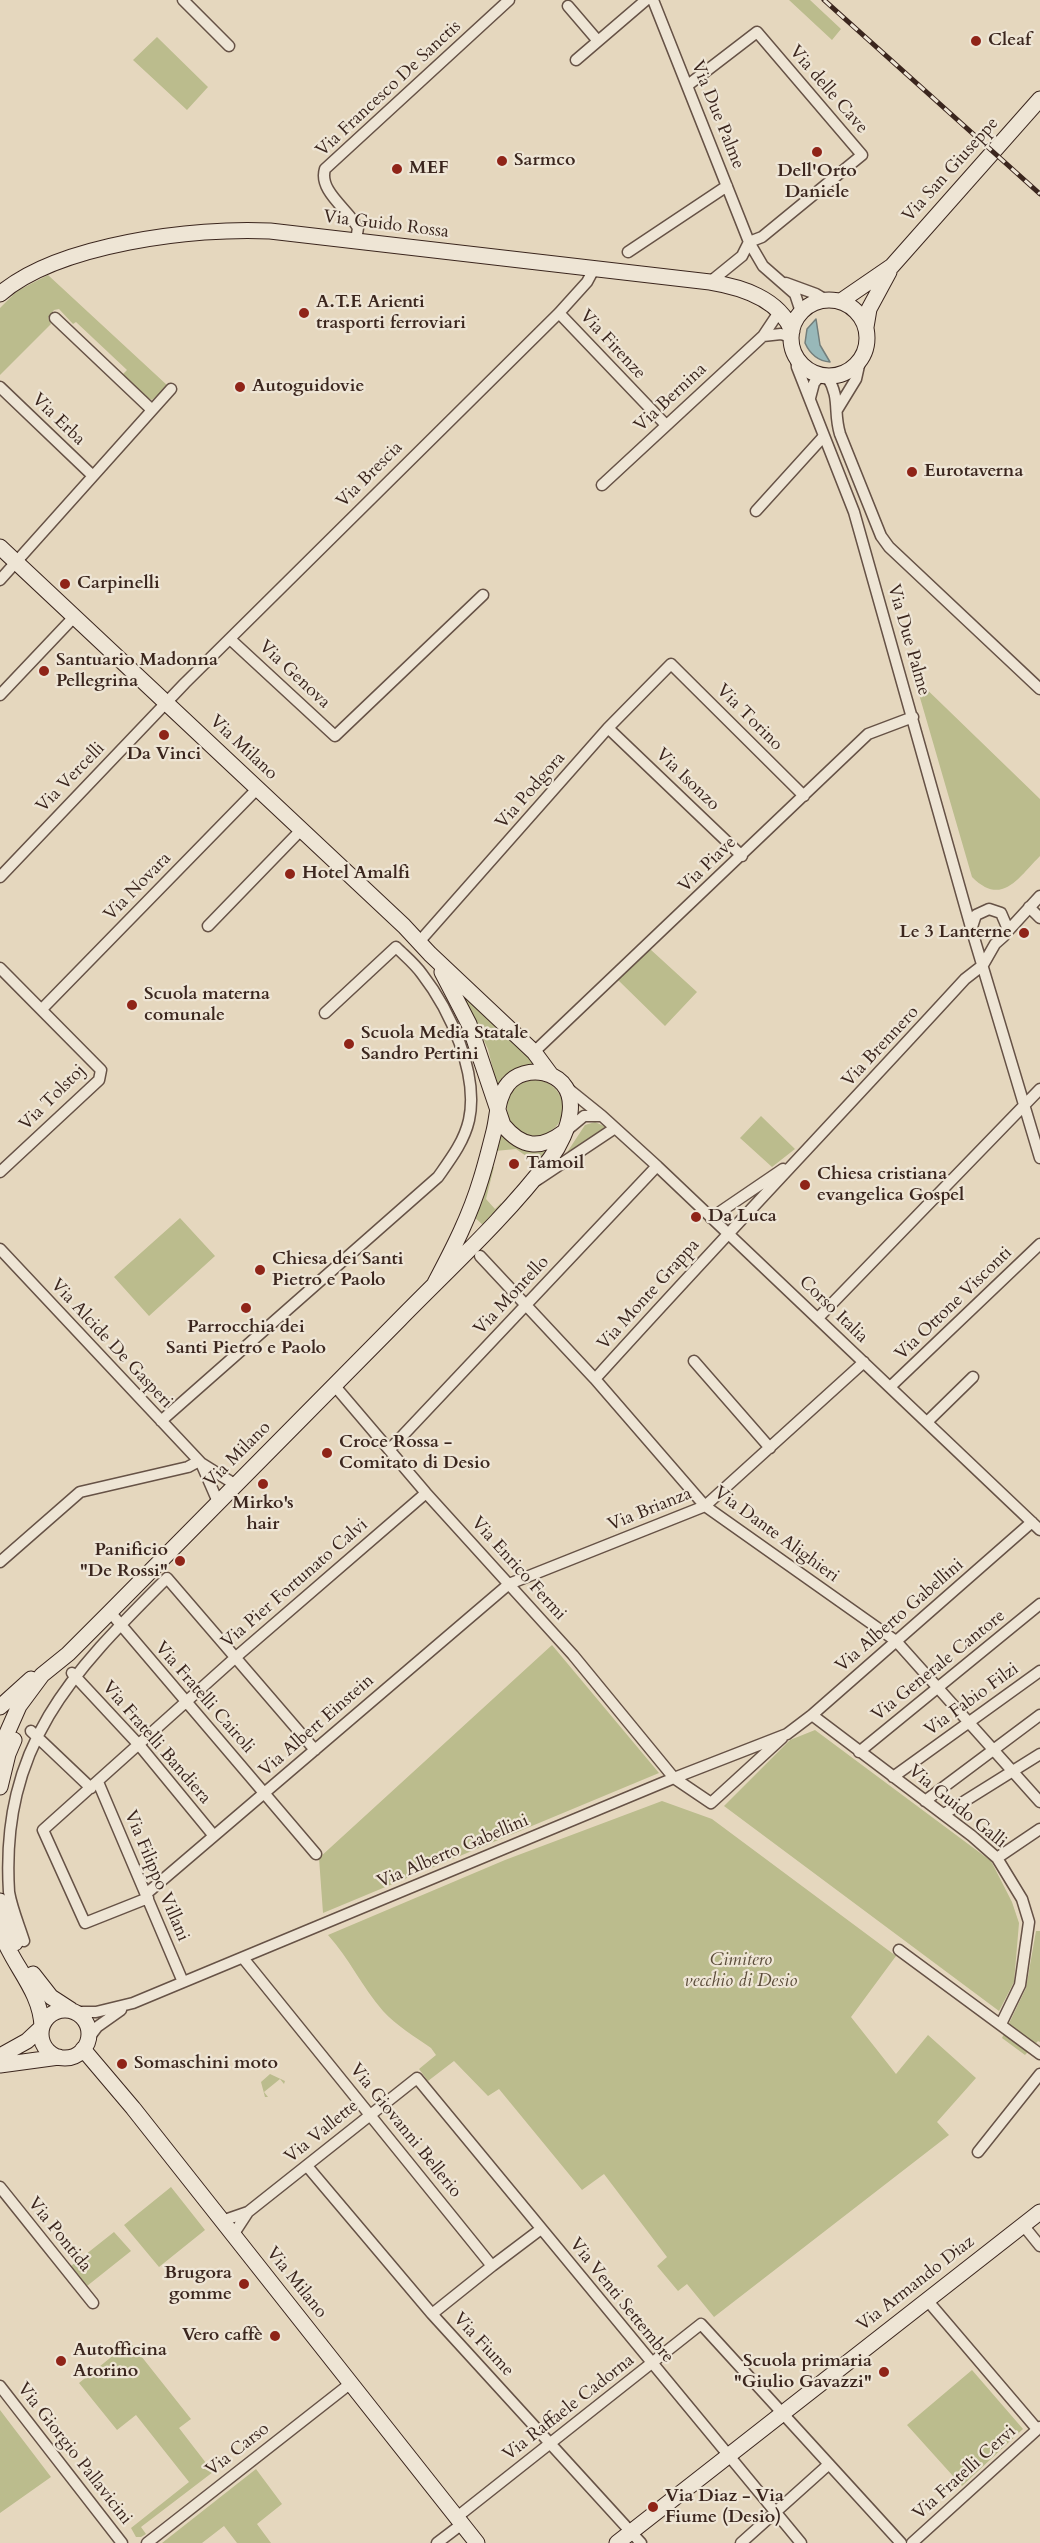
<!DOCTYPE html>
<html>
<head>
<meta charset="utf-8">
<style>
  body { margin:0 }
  canvas { display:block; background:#e5d7be }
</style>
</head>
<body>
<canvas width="1040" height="2543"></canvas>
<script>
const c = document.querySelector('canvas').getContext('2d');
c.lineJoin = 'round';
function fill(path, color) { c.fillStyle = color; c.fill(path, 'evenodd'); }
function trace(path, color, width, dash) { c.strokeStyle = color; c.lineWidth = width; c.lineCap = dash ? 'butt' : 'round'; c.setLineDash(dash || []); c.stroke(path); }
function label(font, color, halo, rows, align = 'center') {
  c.font = font + ' Cardo,serif'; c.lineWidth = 4.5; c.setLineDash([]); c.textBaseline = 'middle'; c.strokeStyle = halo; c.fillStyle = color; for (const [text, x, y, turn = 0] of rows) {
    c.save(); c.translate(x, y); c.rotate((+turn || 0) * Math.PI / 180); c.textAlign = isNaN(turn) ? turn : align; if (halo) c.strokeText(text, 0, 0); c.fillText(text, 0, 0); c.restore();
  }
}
fill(new Path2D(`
  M789 0H810L841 29 832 40Z
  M157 37 208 87 187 110 133 60Z
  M48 275 168 386 152 400 145 396 122 375 127 370 76 322 73 324 59 309 54 310 48 318 51 324 0 375V308L17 291Z
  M914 677 1040 799V856C1018 878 1002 907 972 877Z
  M650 949 697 992 665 1026 618 980Z
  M468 995 540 1066 498 1090 488 1049 464 1000Z
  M507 1108a28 28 0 1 1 56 0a28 28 0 1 1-56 0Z
  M761 1116 795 1149 772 1167 740 1138Z
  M595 1122 608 1128 564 1157 585 1125Z
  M497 1130 549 1148 539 1165 516 1149 495 1151Z
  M492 1166 494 1167 486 1199 495 1209 501 1203 502 1205 483 1225 474 1217Z
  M180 1218 215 1256 149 1316 114 1277Z
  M552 1645 659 1773 323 1913 319 1858Z
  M815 1730 991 1861 1012 1902 1019 1923 1014 1982 999 2011 724 1806 790 1740Z
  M662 1801 712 1819 896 1956 851 2017 896 2074 928 2035 976 2078 937 2122 949 2135 714 2317 687 2284 678 2291 657 2266 667 2257 604 2174 582 2190 499 2089 488 2096 454 2061 428 2081 419 2069 436 2055 431 2048C415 2037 396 2025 383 2011 362 1987 349 1958 328 1935L505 1860Z
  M1036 1931H1040V2042L1038 2041 1025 2055 1002 2038 1026 1988Z
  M270 2074 285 2081 284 2084 280 2079 264 2092 268 2097H265L261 2082Z
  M171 2187 205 2230 159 2267 124 2225Z
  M114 2232 131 2251 87 2286 71 2266Z
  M130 2342 191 2419 179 2428 213 2472 141 2527 146 2534 141 2537H136L131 2528 189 2482 136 2415 117 2430 79 2383Z
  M972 2370 1023 2429 962 2486 907 2425Z
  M0 2410 51 2477 0 2513Z
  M256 2469 282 2504 257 2524 271 2543H237L224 2526 202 2543H162Z`), '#bbbc8d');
const water = new Path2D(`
  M816 319 820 345 830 362C817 361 810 354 805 343L807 329Z`);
fill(water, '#98b8b9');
trace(water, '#737e7b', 1.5);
const street = new Path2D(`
  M183 0 229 46
  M653 0 749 242 763 266 795 294 801 312
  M568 6 598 41
  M576 60 646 0
  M688 85 757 32 862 155 762 237 749 242 742 256 710 282
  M356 240 358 228C349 210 318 191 325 169L509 0
  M628 252 727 186
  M786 283 816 294 826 300
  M559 313 666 425
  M55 318 151 409
  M763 336 781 334 791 337
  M796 356 797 367 854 512 972 931 1040 1158
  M827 376C841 399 833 411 840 434L881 536 889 547 1040 689
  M0 387 93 476
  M810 398 814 383 821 375
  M837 410 856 379 860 361
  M602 485 763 336 779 312
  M756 511 824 436
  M0 580 171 389
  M230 639 335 736 483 595
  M0 695 74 617
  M608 728 742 856
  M0 877 185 683 559 313 587 282 594 269
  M1029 907 1040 918
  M208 926 301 830
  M1006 933 1040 896
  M419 942 608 728 671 664 804 796
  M0 968 101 1070 99 1080 0 1172
  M42 1009 258 788
  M534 1052 868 734 913 717
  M566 1087 602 1116 657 1166 1040 1530
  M566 1131 584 1116H602
  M537 1180 615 1128
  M711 1218 783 1169
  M0 1249 201 1463 236 1485
  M480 1256 595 1379 705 1506 896 1641 1040 1802
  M818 1318 1040 1089
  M694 1361 770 1448
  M595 1379C717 1244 842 1113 965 979L983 965 995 944 1004 936 1007 927 1001 913 989 909 976 915 972 927
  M334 1385 426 1493 573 1655 674 1778 711 1803 782 1738
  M890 1387 1040 1244
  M161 1421 438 1177C450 1160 464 1142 469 1120 479 1074 450 1010 422 974 415 964 405 956 396 947L325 1013
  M927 1422 973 1377
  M390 1449 657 1166
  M201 1463 218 1502
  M0 1562 80 1492 188 1467 199 1461
  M110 1612 316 1854
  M72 1673 140 1746 214 1836
  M812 1715 972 1836 997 1858 1022 1899 1029 1922 1020 1985 1001 2024
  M31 1731 91 1788
  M859 1752 1040 1604
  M893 1777 1040 1671
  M98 1782 183 1982
  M925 1801 1040 1715
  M944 1814 1040 1754
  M997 1858 1040 1829
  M146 1894 509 1584 705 1506 864 1362
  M148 1898 85 1923 43 1830 236 1657 426 1493
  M24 1941C19 1925 12 1909 9 1892 0 1744 73 1672 167 1578L315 1750
  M899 1950 1040 2054
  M243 1958 492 2266 432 2314
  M74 2012H96L133 2003 674 1778 787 1734 812 1715 1032 1522
  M88 2039 97 2027 121 2010
  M978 2152 1040 2074
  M307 2166 432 2314 641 2543
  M0 2187 93 2303
  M222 2221 248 2212 417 2078 801 2543
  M1023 2225 1040 2246
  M233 2235 248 2212
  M492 2266 541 2229
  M927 2300 1037 2429
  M0 2386 122 2543
  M457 2517 701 2324 901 2543
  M147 2543 351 2383
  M437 2543 462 2524
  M741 2543 828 2465
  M912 2543 1040 2427`);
const secondary = new Path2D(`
  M0 294C58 244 195 227 270 231L710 282C741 287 779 298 792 331
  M791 338a38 38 0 1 1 76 0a38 38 0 1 1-76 0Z
  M841 301 892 266 1040 99
  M866 327 869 309 889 272
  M0 547 404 926 430 954 534 1052 551 1075
  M442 972 469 1024 503 1125C522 1148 540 1150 564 1132
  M0 1707 31 1679
  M0 1749 19 1706 42 1675 68 1654 110 1612C206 1514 304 1417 400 1319 451 1267 506 1217 550 1159 569 1134 587 1084 544 1073 531 1070 516 1074 508 1084 497 1097 498 1115 494 1131 490 1147 486 1163 481 1179 470 1216 453 1249 435 1283
  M0 1787 8 1754 14 1740
  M0 1901 15 1943
  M0 1930C11 1964 41 1990 42 2027L27 2041 0 2056
  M33 1974 51 1997 71 2010
  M41 2034a24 24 0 1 1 48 0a24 24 0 1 1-48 0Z
  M83 2049 133 2108 477 2543
  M0 2065 59 2057
  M617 2543 1040 2212`);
trace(street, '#665246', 13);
trace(secondary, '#3b261e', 17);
trace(street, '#eee5d5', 10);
trace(secondary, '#eee5d5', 15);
const rail = new Path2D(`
  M824 0 1040 194`);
trace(rail, '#3b261e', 5);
trace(rail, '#eee5d5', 3, [9]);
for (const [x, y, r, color] of [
  [976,41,6,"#8f2418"],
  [817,152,6,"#8f2418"],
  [502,161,6,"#8f2418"],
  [397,169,6,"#8f2418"],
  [304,313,6,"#8f2418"],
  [240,387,6,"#8f2418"],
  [912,472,6,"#8f2418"],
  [65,584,6,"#8f2418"],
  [44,671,6,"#8f2418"],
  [164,735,6,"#8f2418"],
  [290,874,6,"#8f2418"],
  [1024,933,6,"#8f2418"],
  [132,1005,6,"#8f2418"],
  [349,1044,6,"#8f2418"],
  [514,1164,6,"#8f2418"],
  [805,1185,6,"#8f2418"],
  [696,1217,6,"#8f2418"],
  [260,1270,6,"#8f2418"],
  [246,1308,6,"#8f2418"],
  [327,1453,6,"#8f2418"],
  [263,1484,6,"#8f2418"],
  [180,1561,6,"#8f2418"],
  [122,2064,6,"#8f2418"],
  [244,2284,6,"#8f2418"],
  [275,2336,6,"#8f2418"],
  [61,2361,6,"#8f2418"],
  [884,2372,6,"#8f2418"],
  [653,2507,6,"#8f2418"]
]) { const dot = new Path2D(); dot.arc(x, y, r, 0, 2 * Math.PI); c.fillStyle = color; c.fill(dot); trace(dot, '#eee5d5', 2); }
label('bold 18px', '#3b261e', '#eee5d5', [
  ["Cleaf",988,41],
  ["Sarmco",514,161],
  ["MEF",409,169],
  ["Dell'Orto",817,172,"center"],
  ["Daniele",817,193,"center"],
  ["A.T.F. Arienti",316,303],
  ["trasporti ferroviari",316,324],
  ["Autoguidovie",252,387],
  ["Eurotaverna",924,472],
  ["Carpinelli",77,584],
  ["Santuario Madonna",56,661],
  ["Pellegrina",56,682],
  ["Da Vinci",164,755,"center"],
  ["Hotel Amalfi",302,874],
  ["Le 3 Lanterne",1012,933,"right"],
  ["Scuola materna",144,995],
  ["comunale",144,1016],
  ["Scuola Media Statale",361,1034],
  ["Sandro Pertini",361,1055],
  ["Tamoil",526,1164],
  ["Chiesa cristiana",817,1175],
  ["evangelica Gospel",817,1196],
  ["Da Luca",708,1217],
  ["Chiesa dei Santi",272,1260],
  ["Pietro e Paolo",272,1281],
  ["Parrocchia dei",246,1328,"center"],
  ["Santi Pietro e Paolo",246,1349,"center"],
  ["Croce Rossa -",339,1443],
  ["Comitato di Desio",339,1464],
  ["Mirko's",263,1504,"center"],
  ["hair",263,1525,"center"],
  ["Panificio",168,1551,"right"],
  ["\"De Rossi\"",168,1572,"right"],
  ["Somaschini moto",134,2064],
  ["Brugora",232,2274,"right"],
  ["gomme",232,2295,"right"],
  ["Vero caffè",263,2336,"right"],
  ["Autofficina",73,2351],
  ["Atorino",73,2372],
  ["Scuola primaria",872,2362,"right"],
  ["\"Giulio Gavazzi\"",872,2383,"right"],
  ["Via Diaz - Via",665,2497],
  ["Fiume (Desio)",665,2518]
], 'left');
label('18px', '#3b261e', '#eee5d5', [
  ["Via Francesco De Sanctis",389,89,-43],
  ["Via delle Cave",828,90,49],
  ["Via Due Palme",717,115,68],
  ["Via San Giuseppe",951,170,-48],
  ["Via Guido Rossa",386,225,7],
  ["Via Firenze",612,345,47],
  ["Via Bernina",671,398,-43],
  ["Via Erba",58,420,44],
  ["Via Brescia",370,475,-45],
  ["Via Due Palme",908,640,74],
  ["Via Genova",294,675,43],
  ["Via Torino",749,718,45],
  ["Via Milano",243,748,43],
  ["Via Vercelli",71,778,-46],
  ["Via Isonzo",687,780,44],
  ["Via Podgora",531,791,-49],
  ["Via Piave",708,865,-44],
  ["Via Novara",138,887,-46],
  ["Via Brennero",881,1047,-47],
  ["Via Tolstoj",53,1098,-45],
  ["Via Monte Grappa",649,1295,-48],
  ["Via Montello",512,1296,-47],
  ["Via Ottone Visconti",954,1304,-44],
  ["Corso Italia",833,1310,44],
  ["Via Alcide De Gasperi",111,1344,47],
  ["Via Milano",238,1455,-45],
  ["Via Brianza",650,1510,-22],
  ["Via Dante Alighieri",776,1535,36],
  ["Via Enrico Fermi",518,1569,48],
  ["Via Pier Fortunato Calvi",295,1584,-41],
  ["Via Alberto Gabellini",900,1616,-41],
  ["Via Generale Cantore",939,1666,-39],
  ["Via Fratelli Cairoli",204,1698,49],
  ["Via Fabio Filzi",972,1700,-36],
  ["Via Albert Einstein",317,1726,-41],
  ["Via Fratelli Bandiera",156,1743,49],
  ["Via Guido Galli",957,1807,39],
  ["Via Alberto Gabellini",453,1852,-23],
  ["Via Filippo Villani",156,1876,67],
  ["Via Giovanni Bellerio",405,2131,51],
  ["Via Vallette",322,2132,-39],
  ["Via Pontida",59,2235,51],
  ["Via Milano",296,2283,51],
  ["Via Armando Diaz",916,2284,-38],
  ["Via Venti Settembre",621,2301,51],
  ["Via Fiume",483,2345,47],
  ["Via Raffaele Cadorna",569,2408,-38],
  ["Via Carso",238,2450,-38],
  ["Via Giorgio Pallavicini",74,2454,52],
  ["Via Fratelli Cervi",965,2473,-42]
]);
label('italic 18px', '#5b4c3a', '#eee5d5', [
  ["Cimitero",741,1961],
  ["vecchio di Desio",741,1982]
]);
</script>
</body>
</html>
